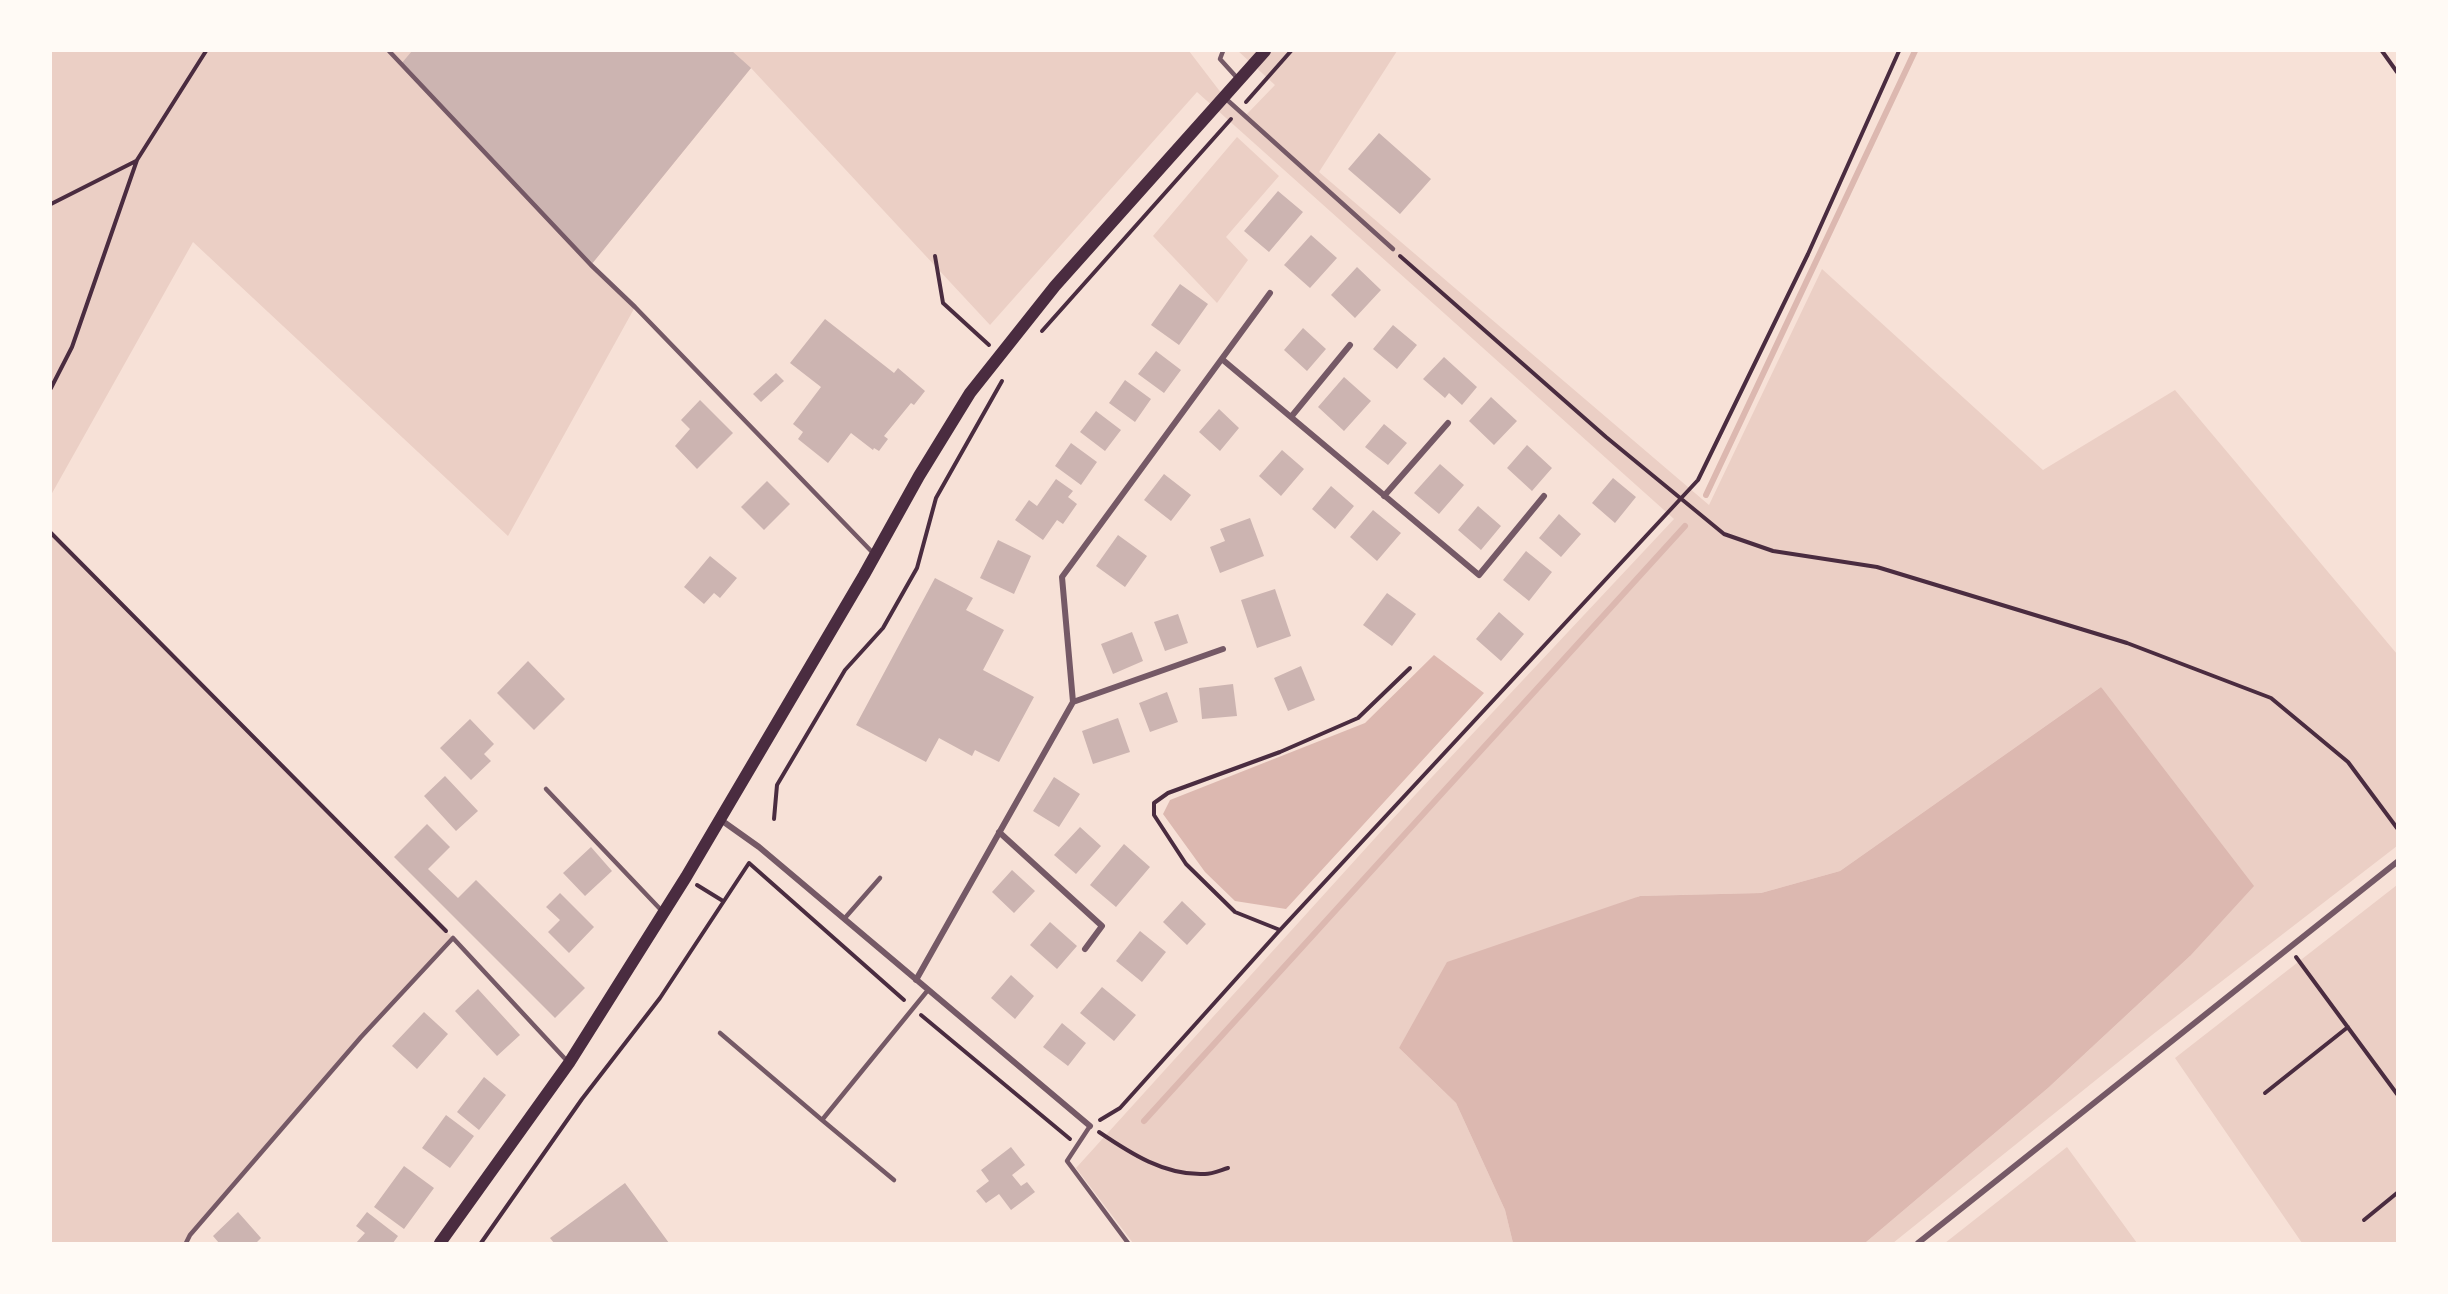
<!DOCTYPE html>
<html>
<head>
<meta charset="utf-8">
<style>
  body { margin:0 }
  #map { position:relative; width:2448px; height:1294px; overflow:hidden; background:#f7e1d7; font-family:"IBM Plex Sans",sans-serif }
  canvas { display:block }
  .frame { position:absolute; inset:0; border:52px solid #fffaf5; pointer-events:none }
</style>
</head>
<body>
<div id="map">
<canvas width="2448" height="1294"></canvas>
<div class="frame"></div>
</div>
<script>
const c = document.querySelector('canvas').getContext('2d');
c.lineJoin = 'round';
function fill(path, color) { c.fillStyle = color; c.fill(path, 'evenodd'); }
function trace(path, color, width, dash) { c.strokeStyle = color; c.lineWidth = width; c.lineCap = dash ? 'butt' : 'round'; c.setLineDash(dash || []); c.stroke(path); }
fill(new Path2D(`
  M51 51H1189L1225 98 1246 115 1275 85 1238 51H1397L1319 172 1709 505 1822 269 2043 470 2175 390 2397 654V846L2152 1035 1893 1243H1865L2048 1088 2190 956 2101 687 1840 871 1761 893 1639 896 1399 1048 1456 1103 1505 1210 1513 1243H1133L1076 1168 1386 826 1674 519 1197 92 990 325 751 68 591 265 635 307 508 536 193 242 51 495Z
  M1237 137 1279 176 1226 237 1248 260 1217 303 1153 236Z
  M51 533 453 938 361 1037 186 1243H51Z
  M2397 885V1243H2302L2175 1058Z
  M2067 1147 2137 1243H1945Z`), '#ebcfc5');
fill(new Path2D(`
  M1434 655 1484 693 1286 909 1235 901 1205 872 1163 814 1170 800 1365 723Z
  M2101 687 2254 886 2190 956 2048 1088 1865 1243H1513L1505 1210 1456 1103 1399 1048 1447 962 1640 896 1761 893 1840 871Z`), '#dcb8b0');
trace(new Path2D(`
  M1706 495 1915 51
  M1144 1121 1685 526`), '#dcb8b0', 6);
fill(new Path2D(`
  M412 51H732L751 68 591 265 401 64Z
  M1379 133 1431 179 1400 214 1348 169Z
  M1278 191 1303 212 1269 252 1244 231Z
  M1311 235 1337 258 1310 288 1284 265Z
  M1357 267 1381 290 1355 318 1331 295Z
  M1180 284 1208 304 1179 345 1151 325Z
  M825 319 894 373 898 368 925 391 914 405 911 403 884 436 888 439 879 451 874 448 873 450 851 433 828 463 798 439 803 432 793 424 821 387 790 363Z
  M1393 325 1417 345 1397 369 1373 349Z
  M1303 328 1326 349 1307 371 1284 350Z
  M1156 351 1181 370 1164 393 1138 374Z
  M1444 357 1477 387 1462 405 1449 393 1445 398 1423 379Z
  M776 373 784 381 761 402 753 394Z
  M1344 377 1371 401 1344 431 1318 407Z
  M1125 380 1151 399 1135 422 1109 403Z
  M1491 397 1517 421 1494 445 1469 421Z
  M700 400 733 433 697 469 675 446 690 429 681 420Z
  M1219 409 1239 428 1220 451 1199 432Z
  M1096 411 1121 430 1105 451 1080 432Z
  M1384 424 1407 443 1388 465 1365 447Z
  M1071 443 1097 462 1081 485 1055 466Z
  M1527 445 1552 468 1532 491 1507 468Z
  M1282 450 1304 469 1281 496 1259 476Z
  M1440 464 1464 485 1439 514 1414 493Z
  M1164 474 1191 495 1171 521 1144 500Z
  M1613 478 1636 497 1615 523 1592 503Z
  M1056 479 1073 491 1068 497 1077 504 1063 524 1057 520 1043 540 1015 520 1029 500 1037 506Z
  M767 481 790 504 764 530 741 507Z
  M1331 486 1354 506 1335 529 1312 509Z
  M1478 506 1501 526 1481 550 1458 530Z
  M1373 510 1401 533 1377 561 1350 537Z
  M1559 514 1581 534 1561 557 1539 538Z
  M1250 518 1264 556 1220 573 1210 547 1225 541 1220 529Z
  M1118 535 1147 556 1125 587 1096 566Z
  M998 540 1031 556 1014 594 980 578Z
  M1526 551 1552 572 1529 601 1503 580Z
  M710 556 737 578 720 598 714 593 704 604 684 587Z
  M935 578 973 598 966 610 1004 630 983 670 1034 697 999 762 975 750 972 756 939 738 926 762 856 725Z
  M1275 589 1291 636 1257 648 1241 600Z
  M1387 593 1416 614 1392 646 1363 625Z
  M1499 612 1524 634 1501 661 1476 639Z
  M1178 614 1188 643 1165 651 1154 622Z
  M1132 632 1143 661 1113 674 1101 644Z
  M528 661 565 699 534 730 497 693Z
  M1301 666 1315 700 1288 711 1274 678Z
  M1233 684 1237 716 1202 719 1199 688Z
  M1167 692 1178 722 1150 732 1139 703Z
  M1118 718 1130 752 1093 764 1082 731Z
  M470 719 494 744 484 754 491 761 471 780 440 748Z
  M445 776 478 811 456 831 424 796Z
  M1054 777 1080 794 1059 827 1033 811Z
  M427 824 450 847 428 869 458 898 476 880 585 988 555 1018 394 857Z
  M1080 827 1101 846 1076 874 1054 855Z
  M1124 844 1150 867 1116 907 1090 885Z
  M591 847 612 871 585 896 563 873Z
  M1012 870 1035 891 1014 913 992 892Z
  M560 893 594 927 569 953 548 932 560 920 546 907Z
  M1182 901 1206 924 1187 945 1163 922Z
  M1050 922 1077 946 1057 969 1030 945Z
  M1140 931 1166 952 1142 982 1116 961Z
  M1011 975 1034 996 1015 1019 991 998Z
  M1102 987 1136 1015 1114 1041 1080 1013Z
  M478 989 520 1035 497 1056 455 1011Z
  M424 1012 448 1034 417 1069 392 1046Z
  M1062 1023 1086 1043 1068 1066 1043 1047Z
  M484 1077 506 1095 479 1130 457 1112Z
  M446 1115 474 1136 450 1168 422 1148Z
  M1011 1147 1025 1165 1012 1175 1021 1186 1027 1182 1035 1192 1011 1210 999 1194 986 1203 976 1191 989 1181 981 1170Z
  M404 1166 434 1188 404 1229 374 1207Z
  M625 1183 669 1243H554L550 1238Z
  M238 1212 261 1238 256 1243H219L213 1236Z
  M367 1212 398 1236 393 1243H356L365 1233 356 1226Z`), '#ccb4b1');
trace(new Path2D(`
  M2382 51 2397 72
  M1246 102 1291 51
  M51 204 136 161
  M935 256 943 303 989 345
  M1400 256 1606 437 1724 534 1773 551 1877 567 2127 643 2271 698 2348 762 2397 828
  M1042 331 1231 119
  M51 388 72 347 137 160 206 51
  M51 533 446 931
  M774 819 777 785 845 670 883 628 917 568 936 498 1002 381
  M697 885 723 901
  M1280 930 1235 912 1186 864 1154 815V803L1168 793 1280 752 1358 718 1410 668
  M2296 957 2397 1094
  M921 1015 1070 1139
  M2265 1093 2348 1027
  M1100 1120 1120 1108 1280 930 1698 480 1808 254 1899 51
  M1099 1132C1130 1153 1165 1176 1205 1174 1212 1174 1221 1170 1228 1168
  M2364 1220 2397 1193
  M481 1243 582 1099 660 998 749 863 904 1000`), '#4a2c40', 4);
trace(new Path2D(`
  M389 51 591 265 635 307 874 554
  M1223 51 1220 59 1239 80
  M1225 98 1393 249
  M546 789 662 911
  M844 919 880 878
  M720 1033 822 1120 928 990
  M822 1120 894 1180
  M1090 1126 1067 1161 1128 1243
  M186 1243 190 1235 361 1037 453 938 568 1062`), '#755966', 4.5);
trace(new Path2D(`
  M1223 360 1479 575 1544 496
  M1291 417 1350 345
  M1384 496 1448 423
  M1073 702 1223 649
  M721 820 759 847 1090 1126
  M999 832 1102 926 1085 949
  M916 980 1073 702 1062 577 1270 293
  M1918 1243 2397 862`), '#755966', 6);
trace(new Path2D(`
  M440 1243 569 1063 686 877 864 575 919 476 970 393 1055 286 1265 51`), '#4a2c40', 12);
</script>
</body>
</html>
